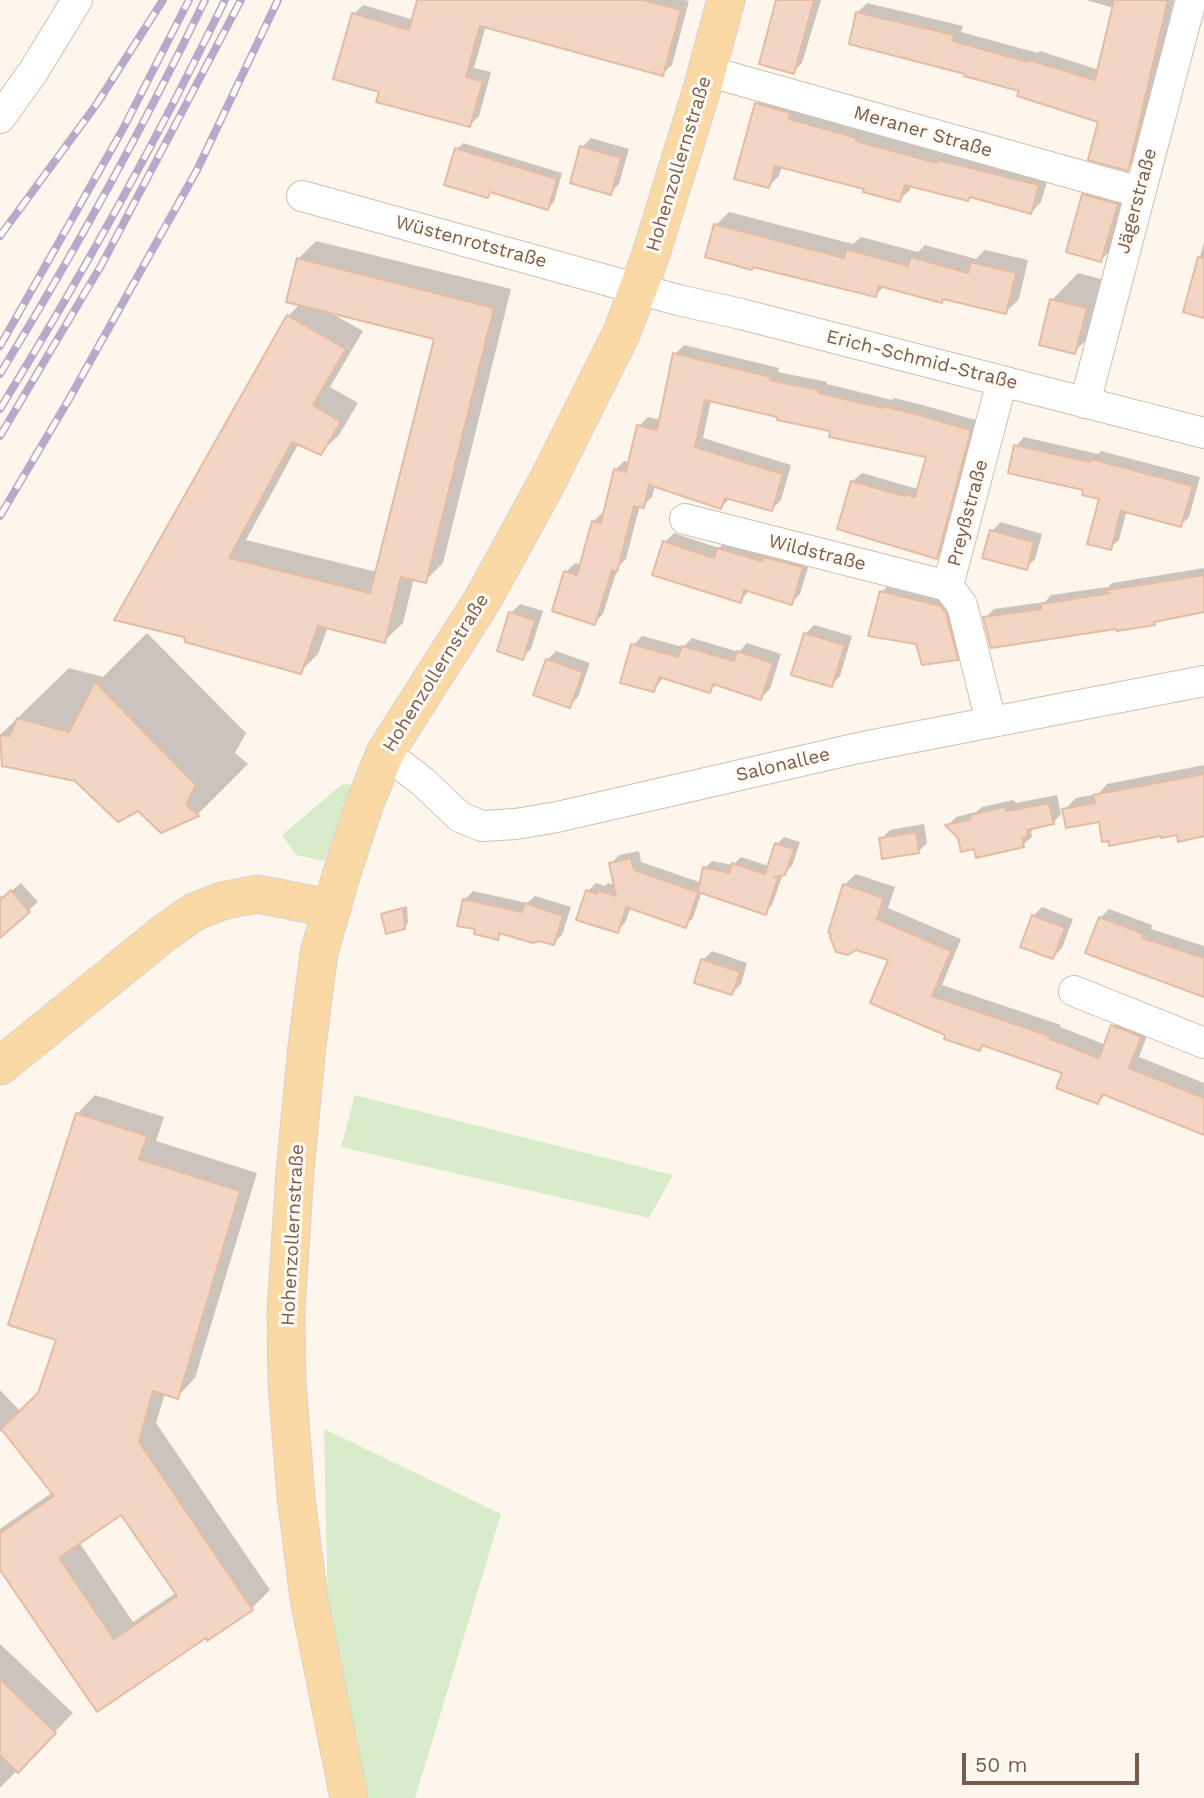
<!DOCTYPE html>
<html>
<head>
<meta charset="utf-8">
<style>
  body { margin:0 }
  #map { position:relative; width:1204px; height:1798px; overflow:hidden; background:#fdf6ec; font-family:"Work Sans",sans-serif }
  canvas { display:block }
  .scale { position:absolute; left:962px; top:1753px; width:177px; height:32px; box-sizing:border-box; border:4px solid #7a5c4d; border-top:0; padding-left:9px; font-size:21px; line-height:24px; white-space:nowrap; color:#7a5c4d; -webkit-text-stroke:5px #fffaf3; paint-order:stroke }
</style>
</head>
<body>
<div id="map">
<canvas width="1204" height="1798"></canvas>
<div class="scale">50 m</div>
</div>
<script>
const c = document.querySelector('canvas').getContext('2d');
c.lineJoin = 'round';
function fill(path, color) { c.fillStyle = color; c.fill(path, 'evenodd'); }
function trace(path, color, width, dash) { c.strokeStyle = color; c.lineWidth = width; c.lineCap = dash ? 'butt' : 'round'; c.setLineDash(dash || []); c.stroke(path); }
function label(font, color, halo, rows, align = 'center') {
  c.font = font + ' "Work Sans",sans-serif'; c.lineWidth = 6; c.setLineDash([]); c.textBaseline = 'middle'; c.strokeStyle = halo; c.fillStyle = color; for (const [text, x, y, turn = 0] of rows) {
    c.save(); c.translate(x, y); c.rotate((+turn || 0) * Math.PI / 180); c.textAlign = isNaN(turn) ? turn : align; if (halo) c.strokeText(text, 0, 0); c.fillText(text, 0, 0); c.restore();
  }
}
fill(new Path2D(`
  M346 784 352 785 335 842 324 861 296 855 282 835 341 785Z
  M355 1095 673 1175 649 1218 341 1147Z
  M324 1429 501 1514 415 1798H369L328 1622Z`), '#d8ecc9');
fill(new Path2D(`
  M419 0H684L689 1 672 65 662 74 486 26 474 68 491 72 479 116 470 125 381 91 354 14 363 5 414 20Z
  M778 0H821L802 63 793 72Z
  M1086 0H1174L1137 159 1127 169 1100 121 1021 90 967 72 857 13 867 3 963 26 961 32 1038 53 1040 51 1099 70 1114 8Z
  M767 93 1049 175 1041 202 1031 213 972 196 968 200 911 185 910 190 899 200 866 188 782 166 779 176 769 186 757 104Z
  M591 138 629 149 619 184 610 193 582 147Z
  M463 143 562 173 554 202 548 208 492 191 487 196 457 149Z
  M1093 186 1125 195 1110 251 1101 260 1084 195Z
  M729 212 853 244 861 237 918 252 925 245 976 259 985 250 1028 260 1019 299 1006 312 945 298 941 301 885 285 876 295 716 225Z
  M316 241 511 289 443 563 425 581 414 578 403 623 384 641 328 627 318 654 300 672 187 640 288 316 300 304 298 259ZM333 314 436 338 377 572 246 540 299 443 320 453 339 435 358 403 330 387 363 331Z
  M1204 242V316L1185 311Z
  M1078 273 1112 282 1101 326 1074 352 1052 300Z
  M684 345 779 368 778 372 827 382V384L892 400 894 398 926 406 979 421 945 548 936 557 853 481 862 473 914 488 920 487 928 456 711 400 703 438 791 465 781 500 772 509 730 498 721 507 655 485 652 497 643 506 640 505 626 559 618 567 603 614 594 623 566 572 575 563 582 565 593 522 602 513 605 514 615 470 624 461 630 462 639 426 648 417 661 420 675 354Z
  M1024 437 1098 454 1101 451 1200 477 1189 517 1181 525 1127 510 1119 540 1110 548 1101 498 1016 446Z
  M1001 522 1042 534 1035 559 1026 568 992 531Z
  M674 533 719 548 727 540 811 558 800 594 791 603 750 590 740 601 665 542Z
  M1204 568V610L1158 619 1154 624 985 618 994 609 1045 602 1051 595 1108 587 1112 583Z
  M891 583 950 597 966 649 957 658 917 643 882 592Z
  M520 604 543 611 531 649 522 658 499 650 511 613Z
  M814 625 852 636 840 676 831 685 805 634Z
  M147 633 246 733 235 753 248 764 198 814 161 831 138 809 76 780 4 765 0 735 69 668 103 677Z
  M642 636 683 647 692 638 739 652 747 643 781 654 770 689 761 698 717 684 710 691 664 677 654 690 633 645Z
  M556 651 590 663 578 697 569 706 547 660Z
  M1204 765V837L1199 838 1100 820 1064 810 1076 798 1098 794 1107 784Z
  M1057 795 1061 814 1053 823 1037 826 1031 832 1032 837 1023 845 975 847 960 837 948 825 956 817 976 812 982 807 1013 800 1016 803Z
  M924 824 927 843 918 852 881 839 890 830Z
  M784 837 800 842 792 866 783 874 772 905 765 913 702 891 693 918 685 926 631 907 625 923 617 931 588 891 596 883 605 886 608 883 616 885 611 864 619 855 639 851 641 862 702 883 705 868 712 861 733 865 741 857 769 866 777 844Z
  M856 874 895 887 888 908 961 939 942 985 1061 1025 1060 1027 1106 1045 1113 1026 1124 1015 1151 1025 1139 1057 1204 1083V1133L1106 1094 1098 1102 1064 1072 984 1044 979 1049 947 1034 891 959 844 885Z
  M21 883 38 902 0 935V895L3 898Z
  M473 891 527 903 535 896 571 907 562 935 553 943 503 932 498 938 477 928 464 900Z
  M407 906 408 923 404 928 383 915 387 911Z
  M1042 907 1073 919 1062 948 1053 957 1033 916Z
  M1109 909 1152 925 1151 929 1204 946V995L1100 918Z
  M712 951 747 963 741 984 732 993 703 960Z
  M95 1095 164 1117 156 1141 257 1173 195 1378 177 1397 165 1393 156 1423 270 1590 252 1608 208 1638 206 1636 98 1709 0 1567V1529L53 1492 4 1429 0 1432V1390L21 1412 40 1393 58 1339 77 1114ZM122 1513 176 1593 133 1622 79 1542Z
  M0 1644 73 1713 0 1788Z`), '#0003');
const building = new Path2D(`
  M417 0H643L681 10 663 76 480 26 466 77 483 81 470 127 376 102 379 92 333 79 352 13 409 30Z
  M776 0H814L794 74 759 64Z
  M1114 0H1168L1128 171 1088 160 1098 122 1017 96 1019 91 964 76 965 74 849 44 856 12 954 35 953 41 1028 62 1029 60 1095 80Z
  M755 103 790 113 789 119 857 138 856 141 937 163 938 160 1039 185 1031 214 970 197 968 201 905 185 900 202 863 192 864 189 775 166 769 188 734 179Z
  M580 146 621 158 611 195 570 183Z
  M455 148 557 179 548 210 490 192 488 198 444 185Z
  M1082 194 1118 204 1101 262 1066 252Z
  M714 224 844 258 846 249 908 266 911 257 968 273 971 262 1016 273 1006 314 943 299 942 303 879 286 876 297 753 267 752 270 705 257Z
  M1198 257 1204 258V318L1183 312Z
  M297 258 494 308 426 583 401 577 385 643 318 626 301 674 185 642 184 637 114 620 287 315 346 349 313 405 341 422 321 455 292 442 229 558 370 593 434 339 286 302Z
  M1050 299 1087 308 1075 354 1039 345Z
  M673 353 771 377 770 380 819 390V393L883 408V406L916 414 971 430 937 559 837 529 851 481 905 496V494L915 497 926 457 829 437 830 431 777 420V417L705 400 695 447 783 474 772 511 725 498 721 509 649 485 644 508 634 506 617 572 612 570 595 625 552 611 564 571 577 575 592 521 601 523 614 469 626 472 637 425 657 430Z
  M1014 445 1090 462 1091 459 1193 486 1181 527 1121 511 1111 550 1087 544 1099 499 1082 495 1083 490 1008 473Z
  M990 530 1034 542 1027 570 982 558Z
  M663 541 714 558 717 548 762 561 763 557 803 567 792 605 744 590 741 603 652 575Z
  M1204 575V612L1154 622 1155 625 1117 631 1116 629 991 648 983 617 1041 609V604L1110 593 1101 591Z
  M880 591 941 606 946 613 958 660 922 665 916 644 868 636Z
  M509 612 535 620 523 660 497 651Z
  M804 633 845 645 832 687 791 675Z
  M631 644 678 657 682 646 734 661 737 651 773 663 761 700 713 684 710 693 659 677 654 692 620 683Z
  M546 659 583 672 570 708 533 695Z
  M95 682 196 785 186 804 199 816 161 833 138 811 118 822 75 781 2 766 0 735 10 736 17 718 69 732Z
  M1204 774V836L1178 842 1177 835 1161 838V836L1109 846 1108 841 1102 842 1099 822 1066 828 1062 809 1095 803 1093 795Z
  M1049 803 1054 824 1027 830 1028 837 1022 838 1024 847 976 858 974 849 961 852 958 838 945 825 970 820 971 815 1004 807 1007 811Z
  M916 832 919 853 882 859 879 838Z
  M775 843 794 849 785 875 774 877 778 878 766 915 698 892 703 867 729 873 732 863 765 874Z
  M631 858 634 870 698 892 686 928 626 907 618 933 576 920 586 890 597 894 598 890 616 896 609 863Z
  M843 884 884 898 877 919 951 951 932 996 1050 1036V1039L1099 1058 1111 1025 1141 1037 1129 1068 1204 1098V1135L1102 1094 1098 1104 1056 1088 1062 1073 982 1045 980 1051 944 1039 945 1035 870 1003 888 960 856 950 848 955 836 952 830 937 831 934 828 933Z
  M11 890 30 912 0 938V900Z
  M463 899 522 912 525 903 563 916 554 945 539 941 533 943 499 933 498 940 474 934 475 929 457 926Z
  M403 908 405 929 386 934 381 914Z
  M1032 915 1065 928 1053 959 1020 947Z
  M1099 917 1144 934 1143 938 1204 958V997L1085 953Z
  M701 959 740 972 732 995 694 983Z
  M76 1113 147 1136 139 1159 240 1191 178 1399 153 1391 139 1442 253 1610 207 1641 206 1638 97 1712 0 1570V1533L54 1496 1 1429 38 1393 56 1340 8 1325ZM121 1515 177 1596 114 1639 59 1558Z
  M0 1679 56 1733 18 1773 0 1755Z`);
fill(building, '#f3d5c3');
trace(building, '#e6bba3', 2);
const minor = new Path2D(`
  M707 71 1139 192
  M0 118 33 72 77 0
  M302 196 678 300 741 314 1204 433
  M1085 403 1191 0
  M685 519 948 586
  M991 722 962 605 948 586 1002 381
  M385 753 422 781 460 817 482 826 516 824 557 817 858 748 1204 681
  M1074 991 1204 1043`);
const major = new Path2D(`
  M0 1066 163 934 194 912 222 901 257 894 314 905 330 910
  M349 1798 309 1599 296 1497 287 1384 286 1310 295 1171 307 1046 319 953 341 876 365 803 385 753 483 599 545 486 622 332 650 257 702 89 726 0`);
trace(minor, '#d1beb0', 32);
trace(major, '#dad1cd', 39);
trace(minor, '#fff', 30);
trace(major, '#fbd9a5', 37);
const rail = new Path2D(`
  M0 236 96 105 163 0
  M0 346 123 129 189 0
  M0 374C74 253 143 128 205 0
  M0 409C81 277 157 140 225 0
  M0 436 102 264 241 0
  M0 516 68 401 197 170 278 0`);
trace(rail, '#b9a8c9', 8);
trace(rail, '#fffaf3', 5, [16]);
label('19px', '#7a5c4d', '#fffaf3', [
  ["Meraner Straße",923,132,16],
  ["Hohenzollernstraße",679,164,-73],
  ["Jägerstraße",1137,201,-75],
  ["Wüstenrotstraße",471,242,15],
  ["Erich-Schmid-Straße",922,360,14],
  ["Preyßstraße",968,513,-75],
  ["Wildstraße",817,553,14],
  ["Hohenzollernstraße",436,673,-58],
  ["Salonallee",783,765,-13],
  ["Hohenzollernstraße",293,1235,-87]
]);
</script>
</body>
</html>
